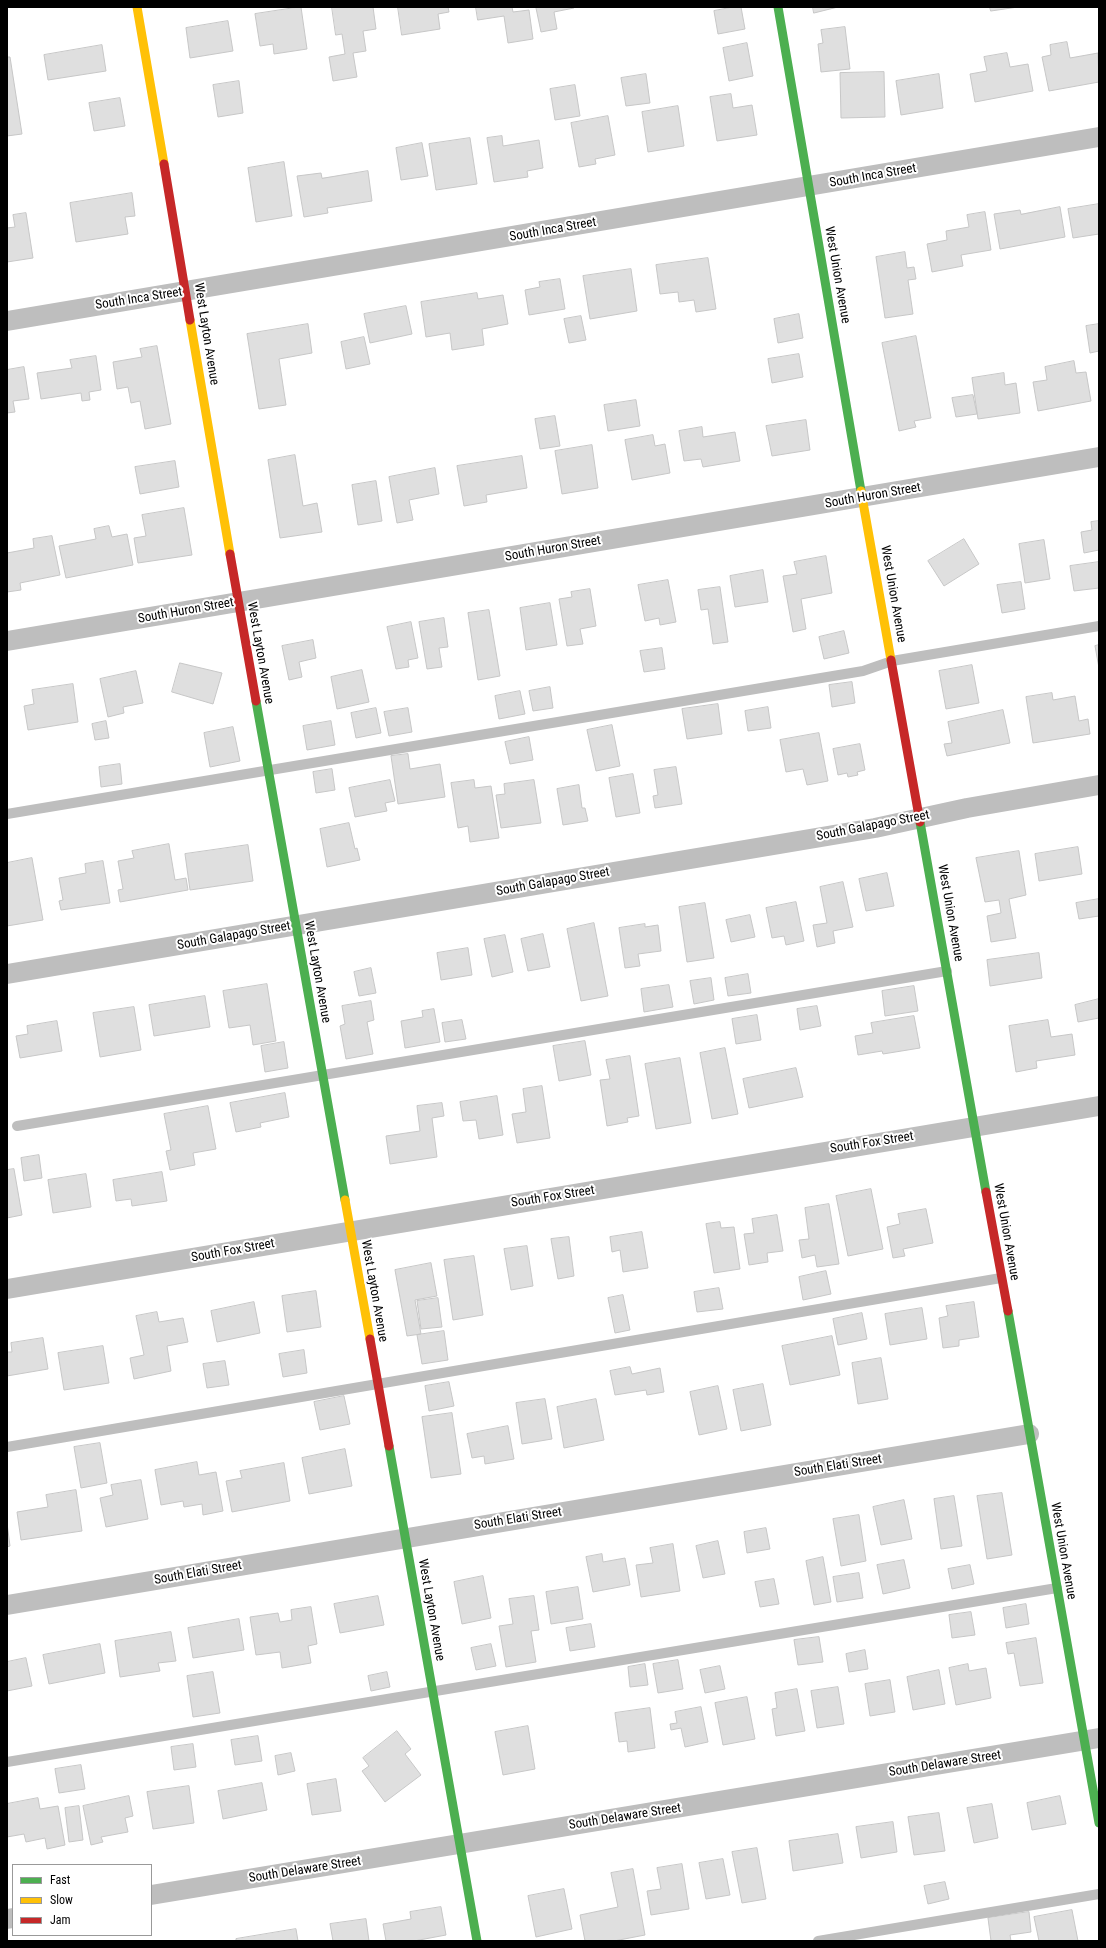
<!DOCTYPE html>
<html>
<head>
<meta charset="utf-8">
<style>
  body { margin:0 }
  #map { position:relative; width:1106px; height:1948px; overflow:hidden; background:#fff; font-family:"Roboto Condensed",sans-serif }
  canvas { display:block }
  .frame { position:absolute; inset:0; border:8px solid #000; pointer-events:none }
  .legend { position:absolute; left:12px; top:1864px; width:140px; height:72px; box-sizing:border-box; background:#fff; border:1px solid #999; margin:0; padding:5px 7px; list-style:none; font-size:12px; color:#000 }
  .legend li { display:flex; align-items:center; gap:8px; height:20px }
  .legend b { width:20px; border:1px solid #999 }
</style>
</head>
<body>
<div id="map">
<canvas width="1106" height="1948"></canvas>
<div class="frame"></div>
<ul class="legend">
<li><b style="height:5px;background:#4caf50"></b>Fast</li>
<li><b style="height:5px;background:#ffc107"></b>Slow</li>
<li><b style="height:5px;background:#c62828"></b>Jam</li>
</ul>
</div>
<script>
const c = document.querySelector('canvas').getContext('2d');
c.lineJoin = 'round';
function fill(path, color) { c.fillStyle = color; c.fill(path, 'evenodd'); }
function trace(path, color, width, dash) { c.strokeStyle = color; c.lineWidth = width; c.lineCap = dash ? 'butt' : 'round'; c.setLineDash(dash || []); c.stroke(path); }
function label(font, color, halo, rows, align = 'center') {
  c.font = font + ' "Roboto Condensed",sans-serif'; c.lineWidth = 4; c.setLineDash([]); c.textBaseline = 'middle'; c.strokeStyle = halo; c.fillStyle = color; for (const [text, x, y, turn = 0] of rows) {
    c.save(); c.translate(x, y); c.rotate((+turn || 0) * Math.PI / 180); c.textAlign = isNaN(turn) ? turn : align; if (halo) c.strokeText(text, 0, 0); c.fillText(text, 0, 0); c.restore();
  }
}
const building = new Path2D(`
  M301 7 307 49 274 54 273 44 260 46 255 14Z
  M332 7H373L376 29 363 31 366 51 353 53 357 77 333 81 329 57 345 54 342 34 336 35Z
  M398 7H448L449 12 438 14 440 29 402 35Z
  M476 7H512L513 12 529 10 533 39 508 43 504 16 478 20Z
  M543 7H574V8L554 12 557 29 541 32 536 8Z
  M733 7H741L745 29 718 34 714 11Z
  M813 7H838L814 13Z
  M990 7H1018L991 11Z
  M228 21 233 51 190 58 186 28Z
  M845 27 850 69 821 72 818 44 823 43 821 30Z
  M1067 42 1070 58 1098 53 1099 82 1049 91 1042 57 1051 55 1050 45Z
  M747 43 753 76 729 81 723 48Z
  M102 45 106 71 48 80 44 55Z
  M1007 53 1010 67 1028 64 1033 91 975 102 970 74 987 71 984 57Z
  M7 57H10L22 134 7 136Z
  M884 72 885 117 841 118 840 73Z
  M646 74 650 103 626 106 621 78Z
  M939 74 943 108 901 115 896 81Z
  M239 81 243 113 218 117 213 85Z
  M575 85 580 116 555 120 550 89Z
  M731 94 733 108 752 105 757 135 717 141 710 97Z
  M120 98 125 126 94 131 89 103Z
  M678 106 684 146 648 152 642 112Z
  M608 116 615 155 595 159 596 164 579 167 571 123Z
  M502 136 503 146 539 140 543 168 527 171 528 177 494 182 487 138Z
  M470 138 477 184 436 190 429 144Z
  M422 143 428 176 401 180 396 148Z
  M284 162 292 216 256 222 248 168Z
  M368 171 372 201 327 208 328 213 304 217 297 176 321 173 322 178Z
  M132 193 135 216 125 217 128 234 76 242 70 203Z
  M1099 204V234L1073 238 1068 209Z
  M1060 207 1065 237 1000 249 994 214 1020 210 1021 214Z
  M985 212 991 250 961 255 963 266 932 272 927 244 947 240 946 231 969 227 967 215Z
  M26 213 33 258 7 262V228L15 227 13 215Z
  M905 252 907 268 914 267 916 279 908 280 913 314 885 318 876 257Z
  M708 258 716 309 696 312 694 300 679 302 678 292 660 294 656 265Z
  M631 269 637 311 590 319 583 276Z
  M560 279 565 309 529 315 525 290 540 287 539 282Z
  M477 293 478 299 503 295 508 324 482 329 484 345 452 350 450 333 426 337 421 302Z
  M406 306 412 334 370 343 364 314Z
  M799 314 803 338 778 343 774 319Z
  M581 316 586 340 569 343 564 319Z
  M308 324 312 353 279 359 286 405 259 409 247 334Z
  M1099 324V351L1090 353 1086 326Z
  M916 336 931 418 914 421 916 427 899 431 882 343Z
  M364 337 370 364 346 369 341 342Z
  M157 346 171 424 145 429 140 401 131 403 128 387 117 389 113 362 142 357 140 349Z
  M799 354 803 377 772 383 768 359Z
  M96 356 101 390 89 392 90 400 82 401 81 393 41 399 37 373 72 368 70 360Z
  M1074 361 1076 373 1086 372 1091 401 1038 411 1033 382 1047 380 1045 367Z
  M24 367 29 399 13 401 15 412 7 413V370Z
  M1004 373 1005 385 1016 383 1020 413 978 419 972 378Z
  M973 395 977 414 956 417 952 398Z
  M636 400 640 426 608 431 604 405Z
  M555 416 560 446 540 449 535 419Z
  M806 420 810 450 772 456 766 426Z
  M702 427 703 437 735 432 740 461 703 467 701 459 684 461 679 431Z
  M653 435 655 446 665 444 670 473 632 480 625 440Z
  M592 445 598 488 562 494 555 451Z
  M295 455 303 506 317 503 322 532 280 538 268 460Z
  M522 456 527 488 486 495 487 502 464 506 457 466Z
  M175 461 179 487 140 494 135 467Z
  M435 468 439 494 409 500 413 520 397 523 389 477Z
  M376 481 382 521 358 525 352 485Z
  M184 508 192 555 138 563 134 538 146 536 142 515Z
  M1099 521V550L1084 553 1081 532 1092 530 1091 522Z
  M109 526 112 537 127 534 133 565 66 578 59 546 96 539 94 529Z
  M52 536 60 575 20 583 21 590 7 592V553L34 548 33 539Z
  M964 539 979 564 944 586 928 561Z
  M1044 540 1050 579 1025 583 1019 544Z
  M826 556 832 593 801 599 806 629 793 632 783 576 797 574 794 562Z
  M1099 562V588L1074 591 1070 566Z
  M763 570 768 602 735 607 730 576Z
  M668 580 676 622 660 625 659 618 645 621 638 585Z
  M1021 582 1025 609 1002 613 997 585Z
  M720 587 728 642 713 644 708 609 701 610 698 590Z
  M590 589 596 626 580 629 583 644 567 646 559 599 572 597 571 592Z
  M550 603 557 645 526 650 520 608Z
  M489 610 500 676 478 680 468 613Z
  M444 618 448 647 439 648 442 667 427 669 419 622Z
  M411 622 418 658 408 660 409 667 396 669 387 627Z
  M844 631 849 653 824 659 819 637Z
  M313 640 316 658 299 662 302 677 289 680 282 646Z
  M1099 645V668L1095 646Z
  M662 648 665 669 644 672 640 651Z
  M180 663 222 673 213 704 172 692Z
  M972 665 979 703 946 709 939 671Z
  M362 670 369 702 337 709 331 677Z
  M136 671 143 703 123 707 124 713 108 717 100 679Z
  M852 682 855 703 832 707 829 685Z
  M73 684 78 722 28 730 24 706 34 704 32 690Z
  M550 687 553 708 533 711 529 691Z
  M520 691 525 714 499 719 495 696Z
  M1052 693 1053 700 1075 696 1079 721 1088 719 1090 734 1033 743 1026 697Z
  M718 704 722 734 687 739 682 709Z
  M768 707 771 728 748 731 745 711Z
  M376 708 381 733 356 738 351 713Z
  M408 708 412 732 389 736 384 712Z
  M1003 710 1010 743 947 756 944 744 952 743 948 722Z
  M106 721 109 738 95 740 92 724Z
  M331 721 335 745 307 750 303 726Z
  M612 725 620 766 596 771 587 730Z
  M233 727 240 761 210 767 204 733Z
  M819 733 828 781 807 785 803 769 786 772 780 740Z
  M529 737 533 760 510 764 505 742Z
  M860 744 865 770 857 772 858 775 848 777 847 773 838 775 833 749Z
  M408 754 410 769 440 764 445 797 398 804 391 756Z
  M120 764 122 784 101 787 99 767Z
  M676 767 682 804 655 808 653 796 658 795 654 770Z
  M332 769 335 790 316 793 313 772Z
  M633 774 640 813 616 817 609 778Z
  M390 780 395 801 385 803 387 811 355 817 349 788Z
  M474 780 475 788 491 786 499 838 470 842 468 826 458 828 451 783Z
  M534 780 541 823 501 828 496 795 505 794 504 784Z
  M579 785 582 808H585L588 821 563 825 557 789Z
  M349 823 355 849 357 848 360 860 327 867 320 829Z
  M169 844 175 880 186 878 188 890 120 902 118 890 123 889 118 861 134 858 132 851Z
  M248 845 253 881 190 890 185 854Z
  M1078 847 1082 874 1039 881 1035 854Z
  M1019 851 1026 895 1009 899 1016 938 991 942 987 916 1001 913 999 900 985 902 976 858Z
  M32 858 43 920 7 926V863Z
  M103 861 110 903 61 910 59 901 63 900 59 878 86 873 85 864Z
  M887 873 894 906 866 911 859 879Z
  M843 882 853 927 833 931 835 943 817 947 813 925 827 923 820 887Z
  M1099 899V916L1079 919 1076 903Z
  M796 902 804 941 786 945 784 936 772 938 766 908Z
  M705 903 714 958 687 962 679 907Z
  M750 915 755 937 731 942 726 920Z
  M594 923 608 996 581 1001 567 929Z
  M645 924V927L658 925 661 951 638 954 640 966 625 968 619 928Z
  M543 934 550 967 528 971 521 939Z
  M505 935 513 972 492 977 484 939Z
  M468 948 472 975 441 980 437 953Z
  M1039 953 1042 978 990 986 987 960Z
  M371 968 376 993 359 996 354 972Z
  M748 974 751 993 728 996 725 978Z
  M711 978 714 1000 694 1004 690 981Z
  M267 984 276 1041 253 1045 250 1025 229 1028 223 991Z
  M669 985 673 1007 644 1012 641 989Z
  M914 986 918 1011 885 1016 882 991Z
  M205 996 210 1027 154 1036 149 1005Z
  M1099 999V1018L1078 1022 1075 1005Z
  M371 1001 374 1020 367 1022 373 1054 346 1059 340 1026 345 1024 342 1006Z
  M817 1006 821 1026 800 1030 797 1009Z
  M134 1007 141 1050 100 1057 93 1013Z
  M434 1009 440 1042 405 1048 401 1021 423 1017 422 1011Z
  M757 1015 761 1040 736 1044 732 1019Z
  M914 1016 920 1048 883 1054 882 1051 858 1055 855 1036 873 1033 871 1023Z
  M462 1020 466 1039 445 1042 442 1023Z
  M1048 1020 1051 1037 1072 1034 1075 1055 1036 1061 1037 1068 1016 1072 1009 1026Z
  M57 1021 62 1051 20 1058 16 1036 28 1034 27 1026Z
  M585 1041 591 1075 559 1081 553 1046Z
  M284 1042 288 1068 265 1072 261 1046Z
  M725 1048 738 1114 712 1119 700 1053Z
  M630 1056 639 1116 627 1118 628 1122 607 1126 600 1080 610 1079 606 1060Z
  M680 1058 691 1123 656 1129 645 1064Z
  M796 1068 803 1097 749 1108 743 1079Z
  M542 1086 550 1138 517 1143 512 1114 526 1112 523 1089Z
  M285 1093 289 1117 260 1123 261 1127 236 1132 230 1103Z
  M497 1096 503 1135 479 1139 476 1120 463 1121 460 1102Z
  M442 1103 444 1116 432 1118 437 1157 390 1164 386 1136 420 1131 417 1106Z
  M208 1106 216 1149 193 1153 195 1165 170 1170 166 1151 171 1150 164 1114Z
  M39 1155 42 1178 24 1181 21 1158Z
  M14 1169 22 1215 7 1218V1170Z
  M162 1172 167 1201 132 1206 131 1199 116 1201 113 1180Z
  M86 1174 91 1207 53 1213 48 1180Z
  M871 1189 883 1249 848 1256 836 1196Z
  M829 1204 839 1264 817 1267 815 1255 802 1258 799 1240 809 1239 805 1208Z
  M926 1209 933 1243 903 1249 905 1256 893 1258 887 1227 900 1224 898 1214Z
  M777 1215 783 1251 767 1253 768 1262 749 1265 744 1234 754 1233 752 1219Z
  M720 1222 721 1228 734 1227 740 1269 714 1273 706 1224Z
  M642 1232 648 1268 623 1272 620 1250 612 1252 610 1237Z
  M569 1237 574 1276 558 1279 551 1239Z
  M527 1246 533 1286 511 1290 504 1249Z
  M474 1256 483 1315 453 1320 444 1260Z
  M431 1263 437 1296 415 1300 421 1334 407 1336 395 1270Z
  M826 1271 831 1294 803 1300 799 1277Z
  M719 1288 723 1309 697 1312 694 1292Z
  M316 1291 321 1327 287 1332 282 1296Z
  M623 1295 630 1330 615 1333 608 1298Z
  M438 1298 442 1327 421 1329 417 1301Z
  M254 1302 260 1333 217 1342 211 1311Z
  M974 1302 979 1337 959 1340V1346L943 1348 939 1318 948 1316 946 1306Z
  M922 1308 927 1339 890 1345 885 1314Z
  M157 1312 159 1322 183 1318 188 1342 167 1346 171 1371 134 1379 130 1358 144 1355 136 1316Z
  M862 1313 867 1339 838 1345 833 1319Z
  M444 1331 448 1360 422 1364 417 1335Z
  M832 1336 840 1375 790 1385 782 1346Z
  M43 1338 48 1369 7 1376V1352H12L11 1343Z
  M103 1346 109 1383 64 1390 58 1353Z
  M304 1350 307 1373 283 1377 279 1354Z
  M881 1358 888 1399 858 1404 852 1363Z
  M225 1361 229 1385 207 1388 203 1364Z
  M630 1367 632 1374 660 1368 664 1392 647 1395 646 1390 615 1395 610 1371Z
  M449 1382 454 1406 429 1411 425 1386Z
  M763 1384 771 1425 741 1431 733 1390Z
  M718 1386 727 1429 699 1435 690 1392Z
  M344 1396 350 1424 320 1430 314 1402Z
  M545 1399 552 1439 522 1444 516 1403Z
  M596 1399 604 1440 564 1448 557 1407Z
  M452 1413 461 1474 431 1478 422 1417Z
  M508 1426 514 1459 485 1464 484 1456 472 1458 467 1434Z
  M100 1443 107 1483 81 1488 74 1447Z
  M345 1449 352 1486 309 1494 302 1458Z
  M197 1462 199 1475 216 1472 223 1511 203 1515 202 1504 184 1507 183 1501 161 1505 155 1470Z
  M284 1463 290 1501 232 1512 226 1481 242 1478 240 1471Z
  M141 1480 148 1519 106 1527 100 1498 113 1495 111 1485Z
  M76 1490 82 1531 21 1540 17 1512 48 1507 46 1495Z
  M1002 1493 1012 1555 987 1559 977 1496Z
  M954 1496 962 1546 941 1549 934 1499Z
  M904 1500 912 1539 881 1545 873 1507Z
  M859 1515 866 1561 841 1566 833 1519Z
  M7 1523 10 1546 7 1547Z
  M766 1528 770 1549 747 1553 744 1532Z
  M718 1541 725 1574 703 1578 696 1546Z
  M673 1544 680 1591 641 1597 636 1565 653 1563 650 1548Z
  M602 1554 603 1562 625 1558 630 1585 593 1592 586 1557Z
  M823 1557 831 1602 814 1605 806 1561Z
  M904 1560 910 1588 883 1594 877 1565Z
  M970 1565 974 1584 952 1589 948 1569Z
  M859 1573 863 1598 837 1602 833 1577Z
  M483 1576 491 1618 462 1624 454 1582Z
  M774 1579 779 1604 760 1607 755 1582Z
  M578 1587 583 1619 551 1624 546 1592Z
  M378 1596 384 1625 340 1633 334 1604Z
  M534 1596 539 1630 531 1631 536 1662 506 1667 499 1626 513 1624 509 1599Z
  M1026 1604 1029 1624 1006 1628 1003 1608Z
  M311 1607 317 1644 308 1646 311 1663 282 1668 280 1652 256 1655 250 1617 278 1613 280 1622 292 1620 291 1610Z
  M971 1612 975 1635 952 1638 949 1615Z
  M239 1619 244 1650 193 1658 188 1628Z
  M591 1624 595 1647 570 1651 566 1628Z
  M171 1632 176 1661 158 1663 160 1671 120 1677 115 1641Z
  M819 1637 823 1662 798 1665 794 1640Z
  M1036 1638 1043 1683 1020 1686 1014 1653 1008 1654 1006 1643Z
  M100 1644 105 1673 49 1684 43 1655Z
  M491 1644 496 1666 476 1670 471 1648Z
  M865 1650 868 1669 849 1672 846 1654Z
  M26 1658 32 1686 7 1691V1662Z
  M678 1660 683 1689 658 1693 653 1664Z
  M645 1664 648 1685 630 1687 628 1667Z
  M968 1664 969 1671 986 1668 991 1698 956 1705 949 1668Z
  M720 1666 725 1689 705 1693 700 1670Z
  M939 1670 945 1704 913 1710 907 1677Z
  M213 1672 220 1713 193 1717 187 1676Z
  M387 1672 390 1687 371 1691 368 1676Z
  M890 1680 895 1712 870 1716 865 1684Z
  M838 1687 844 1724 817 1728 811 1691Z
  M797 1689 805 1731 776 1736 772 1709 777 1708 775 1693Z
  M747 1697 755 1739 723 1745 715 1703Z
  M701 1707 708 1742 685 1747 681 1728 671 1730 670 1724 677 1723 675 1712Z
  M650 1708 655 1748 628 1752 627 1741 619 1742 615 1713Z
  M528 1726 535 1769 503 1775 495 1732Z
  M397 1731 411 1749 405 1754 421 1775 385 1802 362 1771 369 1766 363 1758Z
  M258 1736 262 1761 235 1765 231 1740Z
  M193 1744 196 1767 174 1770 171 1747Z
  M291 1753 295 1771 278 1775 275 1756Z
  M81 1765 85 1789 59 1793 55 1769Z
  M336 1779 341 1811 312 1815 307 1784Z
  M262 1783 267 1810 223 1819 218 1791Z
  M189 1786 194 1823 153 1829 147 1792Z
  M129 1796 133 1816 125 1818 128 1832 101 1837 103 1842 91 1845 83 1806Z
  M1060 1796 1066 1824 1032 1830 1027 1803Z
  M38 1798 40 1809 58 1806 65 1845 47 1849 45 1838 26 1842 24 1834 7 1837V1804Z
  M992 1804 998 1838 974 1843 967 1808Z
  M79 1806 83 1840 69 1842 65 1808Z
  M939 1813 945 1851 914 1855 908 1817Z
  M893 1822 897 1852 861 1858 856 1827Z
  M838 1834 843 1863 793 1871 789 1841Z
  M757 1848 766 1899 742 1903 732 1852Z
  M723 1859 730 1895 706 1899 699 1863Z
  M682 1864 689 1909 651 1915 647 1891 661 1889 657 1868Z
  M633 1869 645 1935 614 1941H585L580 1915 618 1907 611 1873Z
  M945 1882 949 1899 928 1904 924 1886Z
  M564 1889 572 1929 536 1937 528 1896Z
  M441 1907 446 1935 414 1941H386L383 1924 411 1919 410 1912Z
  M1072 1910 1078 1941H1039L1034 1917Z
  M1029 1912 1031 1932 1010 1935 1011 1941H991L988 1918Z
  M366 1919 369 1941H333L330 1924Z
  M296 1929 298 1941H236V1939Z`);
fill(building, '#dfdfdf');
trace(building, '#c7c7c7', 1);
trace(new Path2D(`
  M7 814 863 671 892 661 1099 626
  M17 1126 947 971
  M7 1447 1001 1278
  M7 1762 1057 1588
  M818 1941 1099 1894`), '#bebebe', 10);
trace(new Path2D(`
  M7 321 1099 137
  M7 641 1099 457
  M7 974 875 828 967 808 1099 785
  M7 1289 1099 1106
  M7 1605 1029 1434
  M151 1895 1099 1738
  M7 1919 13 1918`), '#bebebe', 20);
trace(new Path2D(`
  M778 7 861 491
  M256 701 345 1200
  M920 822 986 1192
  M1008 1311 1099 1823
  M389 1446 477 1941`), '#4caf50', 9);
trace(new Path2D(`
  M137 7 164 164
  M190 320 230 554
  M861 491 891 660
  M345 1200 370 1339`), '#ffc107', 9);
trace(new Path2D(`
  M164 164 190 320
  M230 554 256 701
  M891 660 920 822
  M986 1192 1008 1311
  M370 1339 389 1446`), '#c62828', 9);
label('13px', '#000', '#fff', [
  ["South Inca Street",873,176,-10],
  ["South Inca Street",553,230,-10],
  ["West Union Avenue",837,275,80],
  ["South Inca Street",139,299,-9],
  ["West Layton Avenue",206,334,81],
  ["South Huron Street",873,496,-10],
  ["South Huron Street",553,549,-10],
  ["West Union Avenue",893,594,80],
  ["South Huron Street",186,611,-10],
  ["West Layton Avenue",260,653,80],
  ["South Galapago Street",873,826,-11],
  ["South Galapago Street",553,882,-10],
  ["West Union Avenue",950,913,80],
  ["South Galapago Street",234,936,-10],
  ["West Layton Avenue",317,972,80],
  ["South Fox Street",872,1143,-9],
  ["South Fox Street",553,1197,-9],
  ["West Union Avenue",1006,1232,80],
  ["South Fox Street",233,1251,-10],
  ["West Layton Avenue",374,1291,80],
  ["South Elati Street",838,1466,-9],
  ["South Elati Street",518,1519,-9],
  ["West Union Avenue",1063,1551,80],
  ["South Elati Street",198,1573,-10],
  ["West Layton Avenue",431,1610,80],
  ["South Delaware Street",945,1764,-9],
  ["South Delaware Street",625,1817,-9],
  ["South Delaware Street",305,1870,-9]
]);
</script>
</body>
</html>
